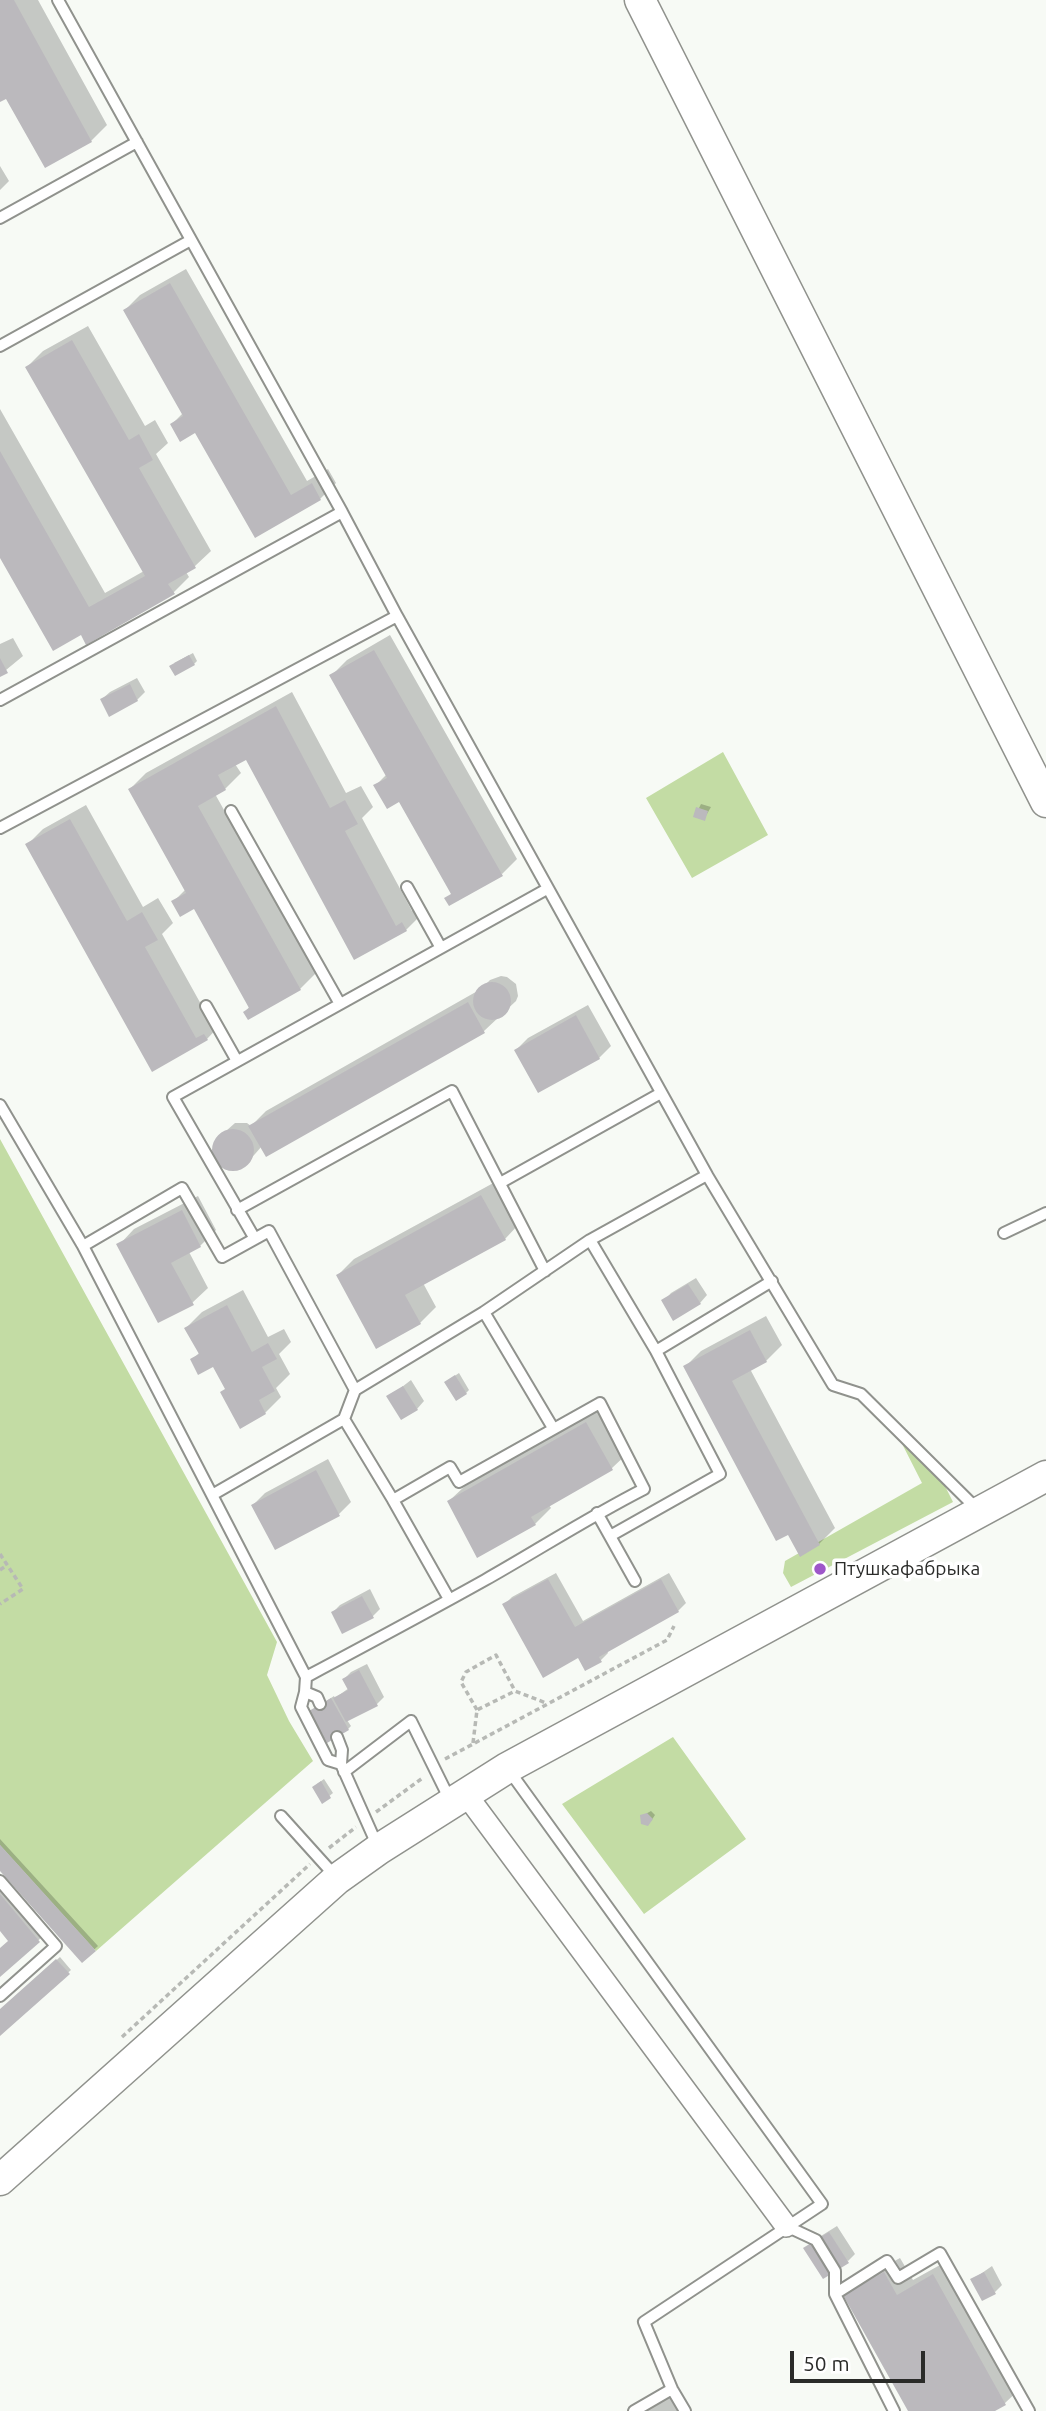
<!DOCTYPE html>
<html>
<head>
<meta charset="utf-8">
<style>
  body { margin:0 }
  #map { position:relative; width:1046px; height:2411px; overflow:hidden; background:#f7faf5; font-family:Ubuntu,sans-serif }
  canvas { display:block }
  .scale { position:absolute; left:790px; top:2351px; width:135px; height:32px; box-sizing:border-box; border:4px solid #2a2b29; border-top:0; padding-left:9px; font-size:21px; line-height:24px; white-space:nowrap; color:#2a2b29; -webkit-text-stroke:5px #fff; paint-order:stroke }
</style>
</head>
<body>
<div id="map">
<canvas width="1046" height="2411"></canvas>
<div class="scale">50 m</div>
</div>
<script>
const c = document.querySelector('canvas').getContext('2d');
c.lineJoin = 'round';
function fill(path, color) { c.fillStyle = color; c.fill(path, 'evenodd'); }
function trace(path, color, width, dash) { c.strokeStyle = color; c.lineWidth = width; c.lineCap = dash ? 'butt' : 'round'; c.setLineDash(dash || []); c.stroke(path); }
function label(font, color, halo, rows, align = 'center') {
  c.font = font + ' Ubuntu,sans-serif'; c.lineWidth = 7; c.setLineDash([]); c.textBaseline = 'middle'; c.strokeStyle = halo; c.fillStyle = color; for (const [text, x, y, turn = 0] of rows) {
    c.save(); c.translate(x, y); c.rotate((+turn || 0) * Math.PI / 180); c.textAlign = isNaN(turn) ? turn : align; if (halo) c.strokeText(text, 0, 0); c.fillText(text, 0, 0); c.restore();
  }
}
fill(new Path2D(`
  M723 752 768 835 692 878 646 798Z
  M0 1139 277 1642 267 1675 289 1721 313 1761 96 1951 0 1845Z
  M893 1426 936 1468 953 1502 791 1587 783 1573 785 1561 922 1483Z
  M673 1737 746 1839 644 1914 562 1804Z`), '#c3dca4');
fill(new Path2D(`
  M0 0H38L107 125 91 141 7 96 0 100Z
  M0 166 9 181 0 190Z
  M186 269 307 481 328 469 336 483 320 499 256 536 196 431 172 424 183 413 125 310 140 295Z
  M88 326 145 426 155 420 168 443 156 454 211 551 195 566 186 572 189 577 173 593 81 633 0 555V409L105 593 144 571 27 367 43 351Z
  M390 635 517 859 502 874 399 800 375 786 387 774 331 676 347 660Z
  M13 638 23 656 0 675V644Z
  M193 653 197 661 194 664 174 663Z
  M137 678 145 692 137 700 102 699 110 692Z
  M292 692 346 793 361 786 373 807 362 818 412 911 418 908 422 914 406 930 354 958 247 758 235 764 241 773 225 789 215 794 316 973 300 989 245 1012 250 1006 194 907 173 902 186 889 130 789 146 773Z
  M701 804 711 807 704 819 695 816Z
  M86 805 143 907 158 898 173 923 162 934 212 1024 220 1019 222 1023 207 1039 152 1069 27 845 43 829Z
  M501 976 507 977 516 984 518 996 516 1001 484 1031 262 1146 248 1162 237 1169 224 1167 215 1157V1145L217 1139 235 1123H247L251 1126 266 1111 481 989 490 980Z
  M588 1005 611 1046 599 1058 516 1050 528 1038Z
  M497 1181 520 1223 505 1239 423 1283 436 1307 420 1323 338 1275 354 1259Z
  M198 1196 216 1230 200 1246 189 1252 208 1288 192 1303 119 1245 134 1229Z
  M696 1278 707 1295 700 1303 664 1301 671 1293Z
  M243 1290 268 1337 284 1329 291 1342 279 1354 290 1374 276 1388 281 1397 265 1413 227 1388 214 1364 192 1360 200 1352 186 1328 202 1312Z
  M766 1316 782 1345 766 1361 750 1369 835 1528 819 1544 685 1367 701 1351Z
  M459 1373 469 1390 466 1393 450 1379Z
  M411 1380 424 1401 417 1409 389 1397Z
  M602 1407 628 1453 612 1468 549 1505 551 1508 535 1524 449 1501 465 1486Z
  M328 1459 351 1502 339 1514 276 1548 253 1505 265 1493Z
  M556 1573 583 1621 669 1573 686 1603 678 1611 607 1650 608 1653 601 1660 586 1669 579 1656 504 1605 512 1597Z
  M370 1589 380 1609 372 1617 333 1612 340 1605Z
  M367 1664 384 1697 377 1704 347 1720 351 1726 348 1729 311 1711 334 1696 335 1698 349 1688 344 1679 351 1672Z
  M324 1779 333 1793 323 1801 317 1784Z
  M651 1811 655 1815 651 1821 642 1816Z
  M0 1839 98 1946 82 1961 0 1868Z
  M0 1887 42 1937 0 1975V1950L10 1941 0 1928Z
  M60 1957 71 1970 0 2034V2011Z
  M837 2226 855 2254 848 2261 813 2241Z
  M900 2258 913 2280 949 2260 1021 2388 1005 2403 992 2411H910L845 2295 860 2280Z
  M992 2266 1002 2285 995 2292 972 2280Z
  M672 2392 683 2411H640Z`), '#0003');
fill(new Path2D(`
  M0 0H14L92 142 45 168 6 99 0 102Z
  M170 283 291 495 312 483 321 500 255 538 195 433 180 442 170 424 183 416 123 310Z
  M72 340 129 440 139 434 153 460 139 468 196 568 168 584 175 594 86 645 81 635 53 651 0 558V451L89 607 145 576 25 367Z
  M374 650 503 876 449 906 444 898 451 894 399 802 387 809 373 785 387 778 329 675Z
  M189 655 195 665 175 676 169 666Z
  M0 658 8 673 0 677Z
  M130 684 138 701 109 717 100 699Z
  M276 706 330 808 345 800 358 824 345 831 396 926 402 922 407 931 354 960 246 760 218 775 226 790 198 806 301 990 248 1020 243 1012 249 1008 194 909 180 917 171 901 186 893 128 789Z
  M696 807 708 811 705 821 693 817Z
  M70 819 127 921 142 912 158 940 145 947 196 1038 204 1034 208 1040 152 1072 25 844Z
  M473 1001a19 19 0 1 1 38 0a19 19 0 1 1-38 0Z
  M468 1002 485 1033 266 1157 248 1126Z
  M576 1015 600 1059 538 1093 514 1050Z
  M212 1150a21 21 0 1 1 42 0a21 21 0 1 1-42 0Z
  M481 1195 506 1240 405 1295 421 1324 376 1349 336 1275Z
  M182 1210 201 1247 171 1263 194 1305 158 1323 116 1244Z
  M688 1284 701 1304 673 1321 661 1300Z
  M227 1305 252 1352 268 1343 277 1359 262 1367 275 1391 259 1400 266 1414 240 1429 220 1392 225 1389 213 1367 198 1375 190 1359 199 1354 184 1328Z
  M750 1330 767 1362 732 1381 820 1545 800 1557 788 1535 776 1541 683 1366Z
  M455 1375 467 1394 456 1401 444 1382Z
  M403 1386 418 1410 401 1420 386 1396Z
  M586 1422 613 1470 531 1517 536 1525 477 1558 447 1501Z
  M316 1470 340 1516 275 1550 251 1505Z
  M548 1579 575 1627 661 1579 679 1612 599 1657 602 1662 585 1671 578 1658 543 1678 502 1604Z
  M362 1596 374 1618 342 1634 331 1612Z
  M359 1670 378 1706 346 1722 333 1698 348 1690 342 1679Z
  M331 1698 349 1730 327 1743 309 1711Z
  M321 1781 331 1798 322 1804 312 1787Z
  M647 1813 653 1819 648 1826 641 1824 640 1815Z
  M0 1845 96 1951 82 1963 0 1871Z
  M0 1894 40 1942 0 1977V1948L8 1941 0 1931Z
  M56 1959 70 1974 0 2036V2009Z
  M829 2232 849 2263 823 2279 803 2248Z
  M884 2272 897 2295 933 2274 1006 2405 995 2411H908L843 2295Z
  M984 2272 996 2294 982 2301 970 2279Z`), '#bbb9bd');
const service = new Path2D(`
  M58 0 342 512
  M0 218 137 142
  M0 346 191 240
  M397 616 707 1175 590 1240 484 1312
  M0 700 342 512 397 616 0 828
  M231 811 340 1004
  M407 887 441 948
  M206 1006 237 1061
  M0 1105 83 1246 212 1495 344 1419 355 1390 269 1231 222 1257 182 1188 83 1246
  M707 1175 833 1385 861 1394 978 1510
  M500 1183 661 1093
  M237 1210 452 1091 545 1271
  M1004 1233 1046 1213
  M255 1239 173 1097 547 889
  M590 1240 656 1351 772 1281
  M355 1390 484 1312 553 1428
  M344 1419 393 1500
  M212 1495 306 1677 305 1692 301 1707 328 1760 341 1764
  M597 1513 635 1581
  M610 1536 720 1474 656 1351
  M306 1677C366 1645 426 1613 485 1580 538 1550 589 1517 644 1489L600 1403 459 1482 450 1467 393 1500 449 1599
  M305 1692 317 1697 320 1704
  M337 1737 342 1750 341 1764 378 1847
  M508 1769 822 2204 644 2322 672 2389 685 2411
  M344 1772 411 1721 451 1802
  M281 1816 336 1877
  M0 1881 56 1946 0 1996
  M786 2226 816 2240 835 2271V2294L894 2411
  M835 2294 887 2261 898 2278 940 2253 1029 2411
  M634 2411 672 2389`);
const minor = new Path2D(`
  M465 1793 786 2226`);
const secondary = new Path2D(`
  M640 0 1046 802
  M0 2180 337 1879 379 1849 507 1768 1046 1476`);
trace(service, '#90928d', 14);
trace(minor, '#90928d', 24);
trace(secondary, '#90928d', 33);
trace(new Path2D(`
  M0 1554 23 1589 0 1604
  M0 1570 7 1565
  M477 1710 461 1682 466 1672 496 1655 515 1691
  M473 1743 477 1710 515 1691 546 1703
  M445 1759 667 1640 674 1626
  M376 1812 424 1777
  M329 1848 356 1827
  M122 2037 310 1864`), '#b7b9b5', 3.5, [5, 3.5]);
trace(service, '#fff', 10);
trace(minor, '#fff', 21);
trace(secondary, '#fff', 30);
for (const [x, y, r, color] of [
  [820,1569,7,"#9e56c9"]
]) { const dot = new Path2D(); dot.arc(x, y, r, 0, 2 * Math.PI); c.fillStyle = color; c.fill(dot); trace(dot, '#fff', 2.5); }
label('19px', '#2a2b29', '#fff', [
  ["Птушкафабрыка",834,1569]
], 'left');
</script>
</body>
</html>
